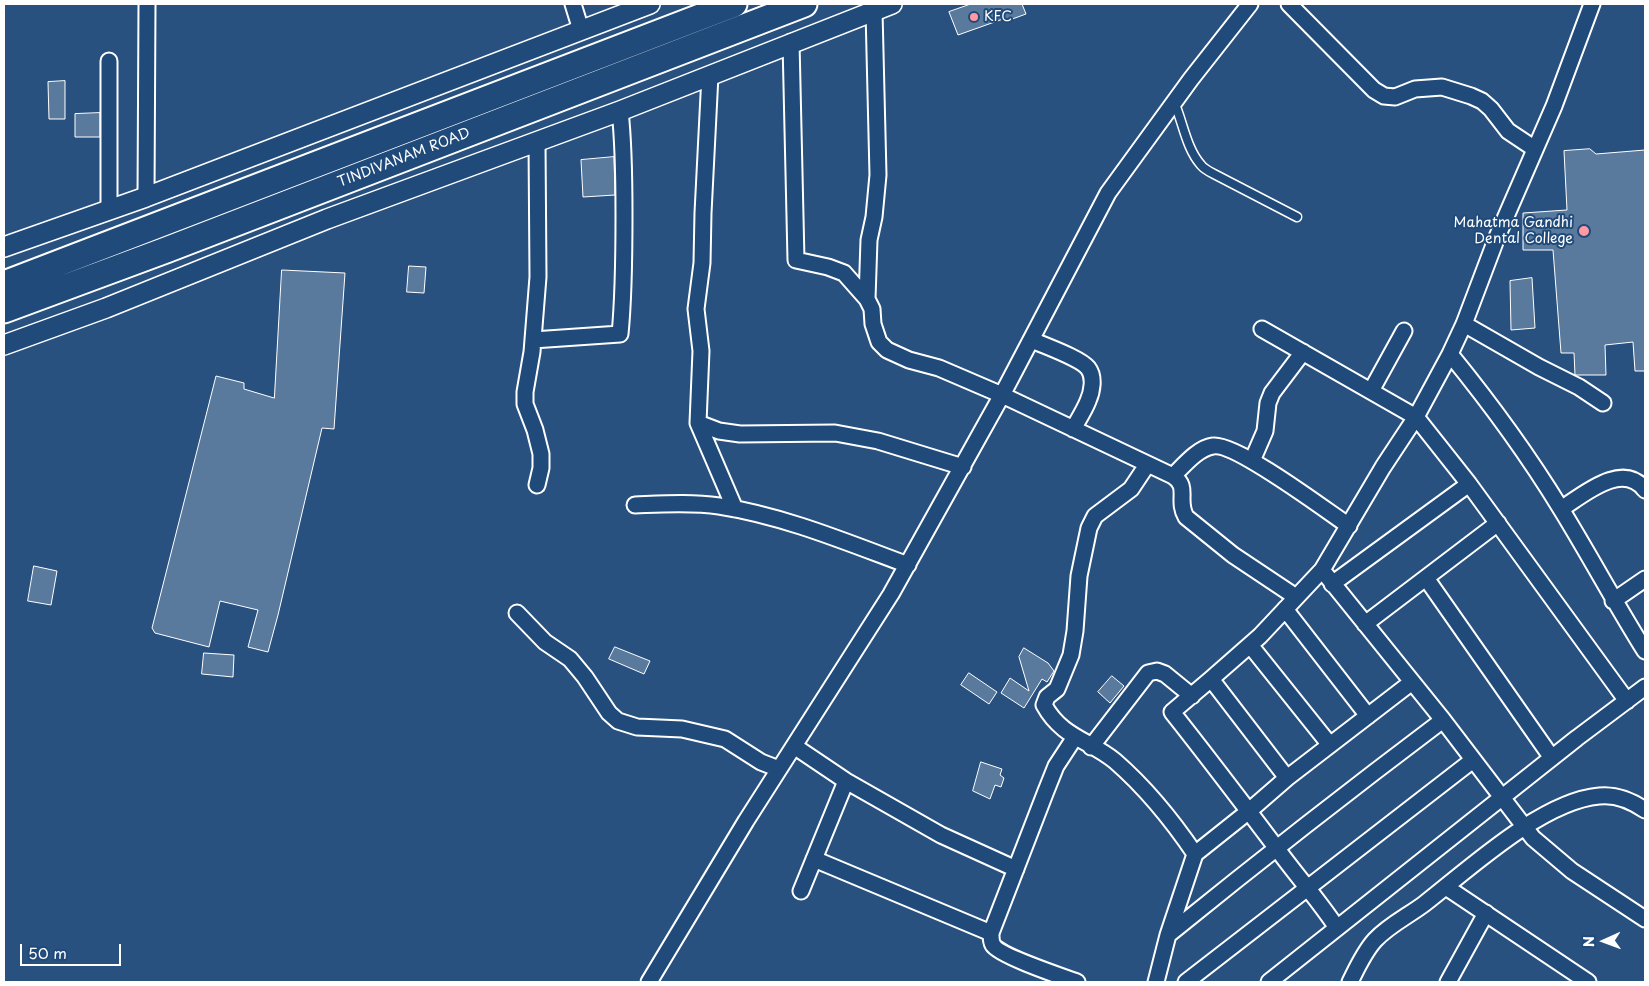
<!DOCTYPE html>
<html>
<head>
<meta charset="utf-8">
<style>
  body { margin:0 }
  #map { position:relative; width:1649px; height:986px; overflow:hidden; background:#28517f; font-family:"Playpen Sans",sans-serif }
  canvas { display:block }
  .frame { position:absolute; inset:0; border:5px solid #fff; pointer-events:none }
  .north { position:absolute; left:1579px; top:916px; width:50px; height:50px; -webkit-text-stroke:4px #1f4a7a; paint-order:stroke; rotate:268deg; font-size:14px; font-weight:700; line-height:20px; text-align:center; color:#fff }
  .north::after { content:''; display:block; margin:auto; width:18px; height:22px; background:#fff; clip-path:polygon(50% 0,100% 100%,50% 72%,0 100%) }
  .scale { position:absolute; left:20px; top:944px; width:101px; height:22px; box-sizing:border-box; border:2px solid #fff; border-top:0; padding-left:6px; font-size:15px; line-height:18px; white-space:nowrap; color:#fff; -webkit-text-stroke:4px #1f4a7a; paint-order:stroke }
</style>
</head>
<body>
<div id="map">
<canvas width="1649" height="986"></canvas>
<div class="frame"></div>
<div class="north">N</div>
<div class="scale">50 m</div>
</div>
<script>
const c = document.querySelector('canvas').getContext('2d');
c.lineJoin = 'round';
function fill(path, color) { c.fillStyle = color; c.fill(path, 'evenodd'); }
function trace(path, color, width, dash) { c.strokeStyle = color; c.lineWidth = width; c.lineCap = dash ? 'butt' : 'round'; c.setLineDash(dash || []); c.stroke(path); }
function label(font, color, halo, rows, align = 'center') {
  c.font = font + ' "Playpen Sans",sans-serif'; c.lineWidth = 4; c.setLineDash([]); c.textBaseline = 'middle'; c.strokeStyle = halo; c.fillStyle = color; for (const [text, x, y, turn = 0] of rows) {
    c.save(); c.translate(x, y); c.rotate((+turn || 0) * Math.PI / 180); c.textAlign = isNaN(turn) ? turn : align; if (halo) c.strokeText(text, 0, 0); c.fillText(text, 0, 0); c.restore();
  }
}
const building = new Path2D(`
  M971 4H1022L1026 14 1004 22 1003 19 958 35 949 12Z
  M65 81V119H49L48 82Z
  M100 113V137H75V114Z
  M1590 149 1596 154 1645 150V371H1635L1633 342 1605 345 1606 375H1575L1574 353H1561L1553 250H1523V213L1567 210 1564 151Z
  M614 157 615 195 583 197 581 160Z
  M409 266 426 267 424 293 407 292Z
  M282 270 345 273 334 429 322 428 278 615 268 652 248 647 258 610 220 601 209 647 155 633 152 628 216 376 244 383V389L274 398Z
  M1532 278 1535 328 1511 330 1510 281Z
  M34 566 57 571 51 605 28 601Z
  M615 647 650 661 644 674 609 659Z
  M1024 648 1048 663 1054 671 1047 682 1042 679 1024 708 1001 693 1010 678 1029 691 1019 657Z
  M204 653 234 655 233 677 202 674Z
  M969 673 997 692 989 704 961 685Z
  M1112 676 1124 686 1110 703 1098 692Z
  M981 762 1002 769 1000 775 1004 778 1001 787 995 785 990 799 973 791Z`);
fill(building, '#5a7a9d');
trace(building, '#fff', 1);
const service = new Path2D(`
  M1174 102C1183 122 1186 148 1201 165 1204 169 1210 172 1214 174L1297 217`);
const minor = new Path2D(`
  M573 4 581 30
  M1289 4 1374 90 1384 96 1395 97 1415 89 1442 87 1471 96 1482 101 1491 109 1508 131 1535 149
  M791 42 796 260 828 267 844 273 867 299 872 309 873 324 879 342 887 350 909 360 939 368 1002 395 1173 476C1190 487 1176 500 1186 517L1233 555 1296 597
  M537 142 538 277 532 352 525 392V404L535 430 541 454V468L537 485
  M146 197 147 4
  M109 210V61
  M867 299 869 240 874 217 878 175 874 11
  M1464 324 1539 367 1579 387 1603 403
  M1262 329 1416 417 1469 484 1627 701
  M533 340 620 334C624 294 624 255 624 215 624 180 624 146 620 111
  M1032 340C1045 346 1080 358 1088 368 1095 377 1092 392 1088 401 1084 411 1078 420 1073 429
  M1450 354C1490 403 1528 455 1561 509 1590 556 1616 605 1645 651
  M1371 391 1404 331
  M698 423 701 351 696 309 702 263 703 213 710 75
  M1252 461 1265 431 1268 403 1272 393 1303 352
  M1147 465 1131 489 1095 516 1089 528 1079 576 1075 631 1071 655 1057 689 1047 697 1044 705C1062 738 1090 740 1115 761 1146 788 1172 820 1195 854
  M1173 476C1184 465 1198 448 1213 446 1235 442 1327 511 1349 526
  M635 505C662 504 692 502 719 506 784 516 846 542 908 565
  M735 509 698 423 719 431 740 434 835 433 878 441 963 467
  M1561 509C1583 495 1623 460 1645 490
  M1322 570 1443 720 1533 838 1572 871 1645 919
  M1426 578 1552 758
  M1332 584 1469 484
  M1613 601 1645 579
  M1285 609 1368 716
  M517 613 545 642 570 659 585 677 609 713 618 721 637 727 682 729 725 739 761 762 779 769
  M1365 624 1498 523
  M1250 645 1330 745
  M1211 679 1287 778
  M1075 737 1056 766 1046 791 991 933C991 937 991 942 993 945 998 955 1063 977 1077 982
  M794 746 846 781 941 835 1016 869
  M1091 747 1148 673 1157 671 1165 674 1192 696
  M814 859 991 933
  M1446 887 1588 982
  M801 891 846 781
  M1337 928C1318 899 1295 874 1275 846 1241 801 1207 756 1172 712L1211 679 1260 636 1322 570 1383 467 1416 417 1450 354 1464 324 1497 237 1554 106 1592 4
  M1168 935C1258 862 1350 790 1443 720
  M649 982 746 821 891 594 1002 395 1108 193 1191 79 1250 4
  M1156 982 1168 935 1195 854 1249 811 1287 778 1412 682
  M1186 982 1473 760
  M1269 982 1577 738 1645 687
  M1350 982C1357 968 1364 952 1375 940 1389 925 1408 916 1424 904 1469 869 1542 801 1599 796 1616 794 1632 801 1645 810
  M1448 982 1486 913`);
const tertiary = new Path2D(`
  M4 247 146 197 650 4
  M4 345 106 308 327 219 620 111 892 4`);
const trunk = new Path2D(`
  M4 284 734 4
  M4 310 166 250 804 4`);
trace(service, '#fff', 11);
trace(minor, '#fff', 19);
trace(tertiary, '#fff', 22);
trace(trunk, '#fff', 29);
trace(service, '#1f4a7a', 8);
trace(minor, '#1f4a7a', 15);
trace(tertiary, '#1f4a7a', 19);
trace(trunk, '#1f4a7a', 25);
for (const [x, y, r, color] of [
  [974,17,5,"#ff9aa2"],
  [1584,231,6,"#ff9aa2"]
]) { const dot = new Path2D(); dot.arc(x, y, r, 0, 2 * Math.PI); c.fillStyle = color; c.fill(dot); trace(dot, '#1f4a7a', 2); }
label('14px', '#fff', '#1f4a7a', [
  ["KFC",984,17],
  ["Mahatma Gandhi",1573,223,"right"],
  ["Dental College",1573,239,"right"]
], 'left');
label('14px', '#fff', '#1f4a7a', [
  ["TINDIVANAM ROAD",404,158,-21]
]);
</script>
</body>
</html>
